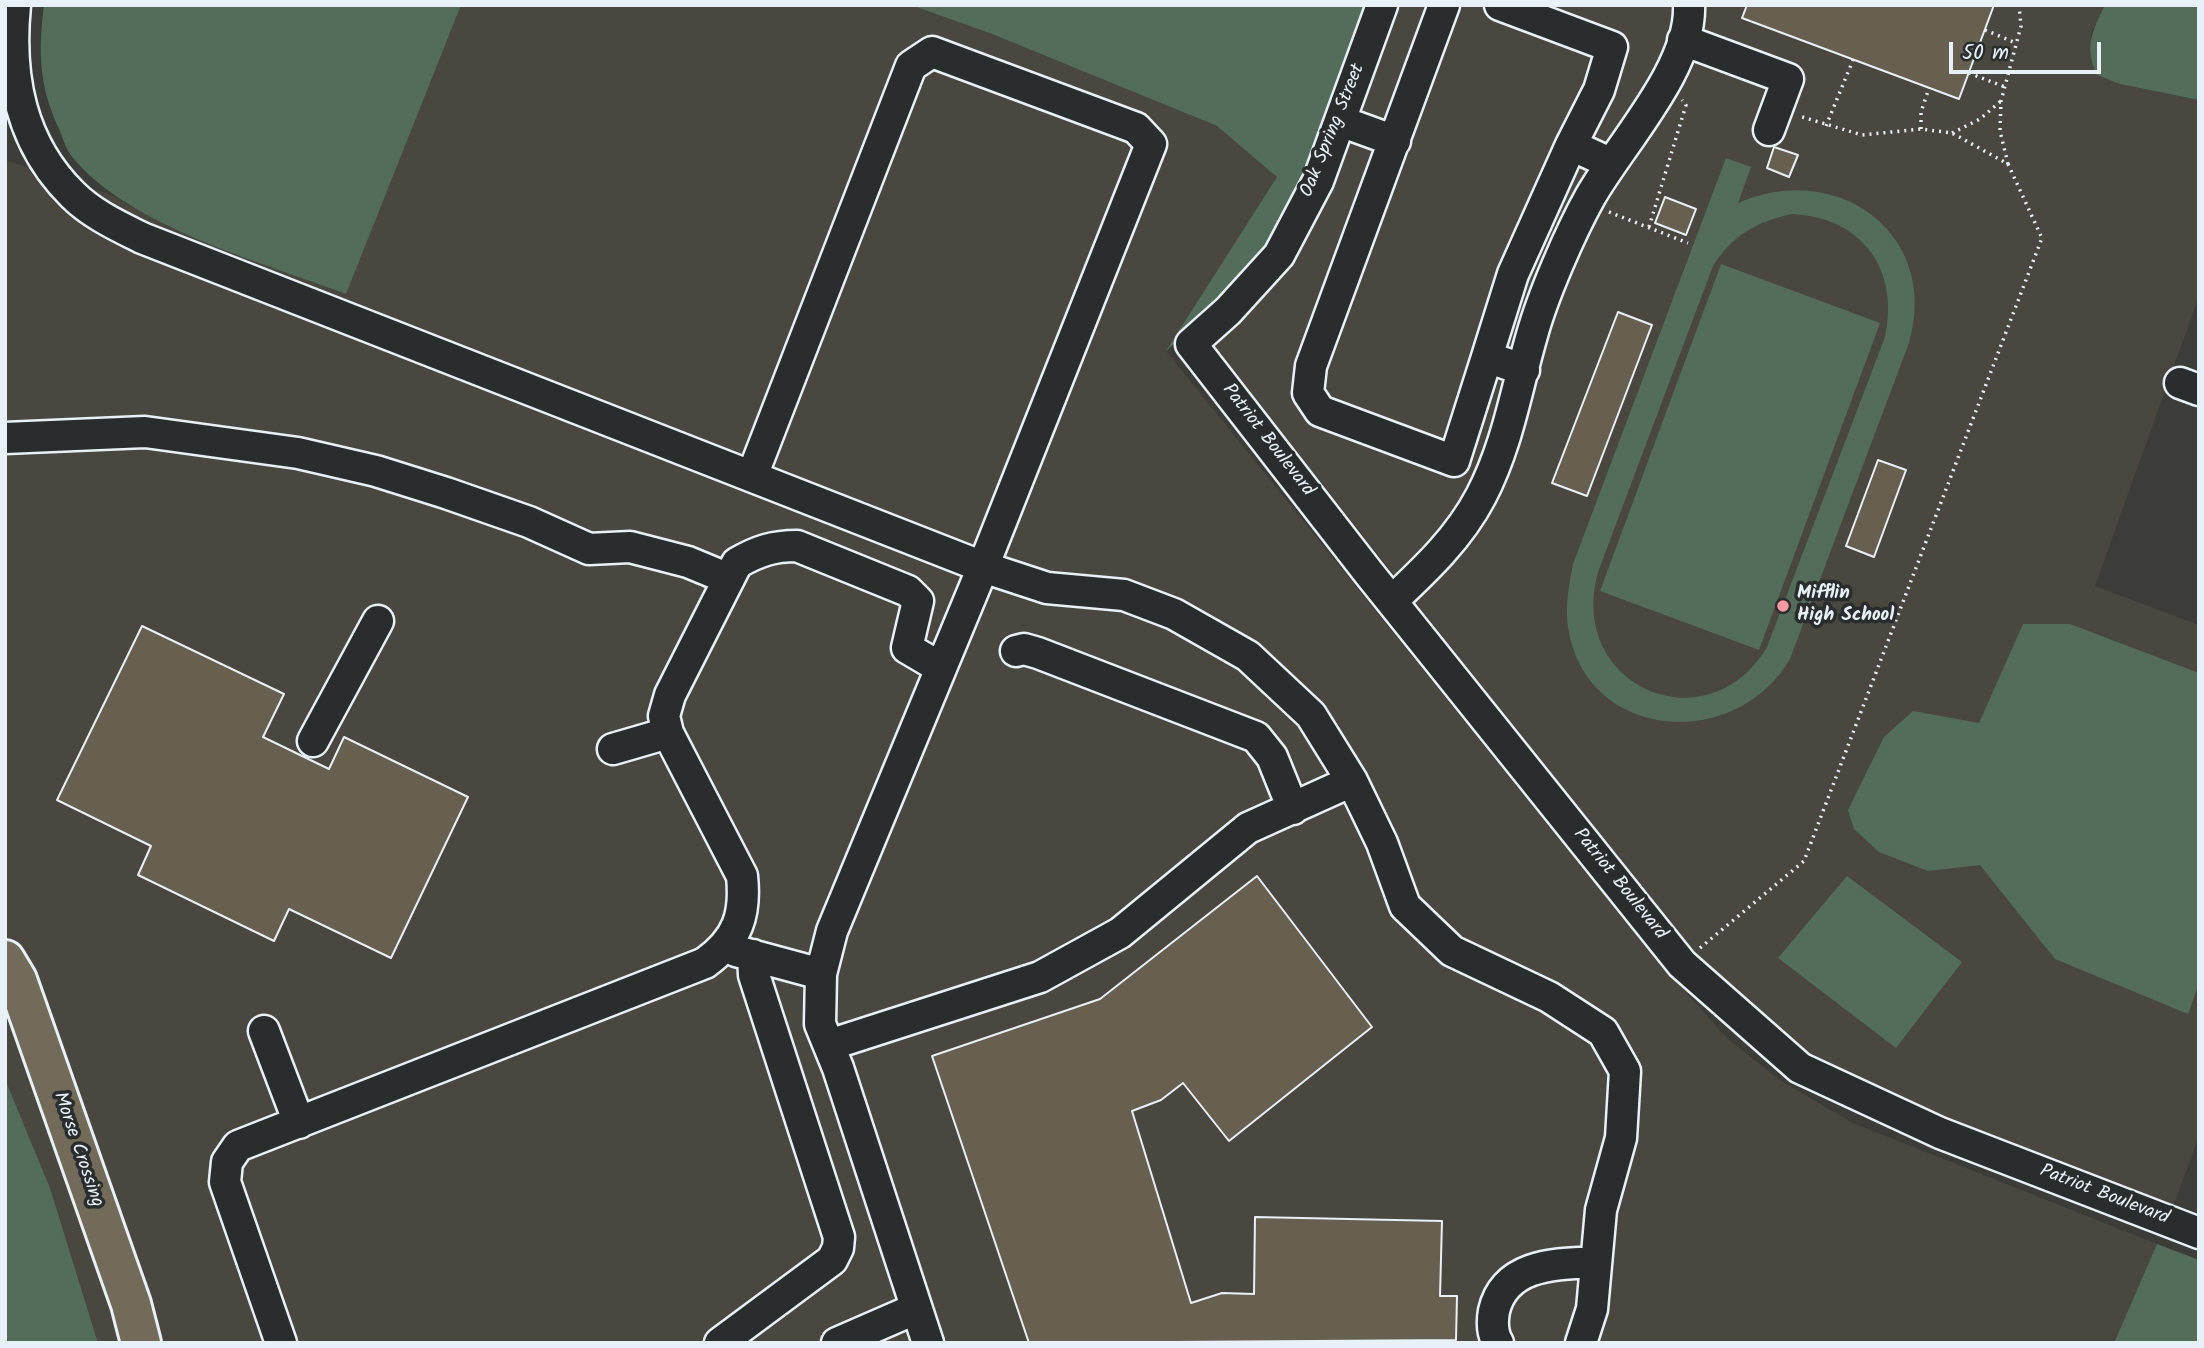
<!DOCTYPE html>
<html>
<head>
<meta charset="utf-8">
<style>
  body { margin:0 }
  #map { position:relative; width:2204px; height:1348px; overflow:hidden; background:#3c3c38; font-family:Kalam,sans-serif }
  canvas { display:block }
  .frame { position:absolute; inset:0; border:7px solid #e8f1f8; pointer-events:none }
  .scale { position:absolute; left:1949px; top:42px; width:152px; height:32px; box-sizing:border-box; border:4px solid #e8f1f8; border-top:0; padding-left:9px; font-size:21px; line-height:24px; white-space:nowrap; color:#e8f1f8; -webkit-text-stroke:5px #2a2d2e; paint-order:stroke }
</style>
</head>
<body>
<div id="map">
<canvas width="2204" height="1348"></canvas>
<div class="frame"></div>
<div class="scale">50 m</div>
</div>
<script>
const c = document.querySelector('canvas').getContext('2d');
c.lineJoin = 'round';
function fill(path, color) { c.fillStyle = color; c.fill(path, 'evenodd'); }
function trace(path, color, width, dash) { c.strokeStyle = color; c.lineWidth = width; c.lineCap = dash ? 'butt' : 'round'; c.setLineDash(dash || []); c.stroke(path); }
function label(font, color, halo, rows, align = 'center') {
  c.font = font + ' Kalam,sans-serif'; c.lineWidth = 7; c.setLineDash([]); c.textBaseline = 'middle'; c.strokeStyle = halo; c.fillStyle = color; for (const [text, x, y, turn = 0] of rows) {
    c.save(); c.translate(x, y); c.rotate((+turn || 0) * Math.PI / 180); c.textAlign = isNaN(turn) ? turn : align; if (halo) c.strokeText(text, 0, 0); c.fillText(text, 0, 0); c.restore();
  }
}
fill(new Path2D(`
  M461 5H911L992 34 1217 126 1278 177 1167 352 1662 966 1728 1039 1781 1081 1853 1123 2157 1244 2114 1343H98L50 1188 5 1079V160L109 194 167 226 345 294Z
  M1393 5H2105L2090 35 2120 84 2199 100V296L2095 586 2199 625V1136L2173 1207 1876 1092 1805 1053 1728 991 1676 932 1211 343Z`), '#49473f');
fill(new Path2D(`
  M44 5H461L346 294C262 262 130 227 73 158 66 150 63 138 59 129 39 86 38 52 44 5Z
  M911 5H1369L1292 212 1235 291 1166 351 1277 177 1217 126 992 34Z
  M2105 5H2199V100L2120 84 2097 75C2084 47 2092 31 2105 5Z
  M1726 158 1751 167 1738 203C1837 159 1941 234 1909 343L1790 659C1735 753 1585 741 1568 627 1565 606 1569 585 1573 564ZM1792 214C1862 217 1900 270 1885 337L1767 647C1708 747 1566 687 1598 572L1713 266C1733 235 1756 222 1792 214Z
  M1721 264 1880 323 1759 650 1600 591Z
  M2023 624H2070L2199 673V983L2188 1014 2055 959 1980 865 1928 871 1879 852 1854 829 1848 810 1884 737 1913 711 1979 723Z
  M1847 876 1962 962 1896 1048 1778 958Z
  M5 1079 50 1188 98 1343H5Z
  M2157 1244 2199 1260V1343H2114Z`), '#546d5a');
const building = new Path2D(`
  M1747 5H1994L1959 99 1742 18Z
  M1774 147 1798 155 1789 177 1767 168Z
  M1665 197 1696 209 1686 235 1655 223Z
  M1618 312 1652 325 1587 496 1552 483Z
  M1878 460 1906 470 1874 557 1846 546Z
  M142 626 284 694 263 737 329 769 344 737 468 797 391 958 289 909 274 941 138 875 151 846 57 800Z
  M1257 876 1372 1027 1229 1141 1183 1083 1161 1100 1132 1111 1191 1303 1222 1293 1254 1294 1255 1217 1442 1221 1440 1296H1457L1456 1340 1029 1343 932 1056 1100 999Z`);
fill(building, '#676050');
trace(building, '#e8f1f8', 2);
const minor = new Path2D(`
  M15 5C8 76 20 143 73 195 92 214 118 226 142 238L983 567 1047 588 1124 595 1174 614 1248 656 1311 715 1352 781 1382 843 1405 906 1452 951 1549 997 1603 1032 1625 1071 1621 1138 1601 1210 1592 1309 1581 1343
  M1382 5 1318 181 1279 255 1228 311 1191 344 1368 572 1682 964 1800 1068 1940 1133 2199 1233
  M1444 5 1311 366 1308 393 1320 411 1454 461 1487 357 1524 370
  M1500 5 1612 47 1599 90 1571 145
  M1683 40 1788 79 1769 130
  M1340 121 1395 141
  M1487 357 1513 274 1571 145 1610 163
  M2180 383 2199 390
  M5 438 145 432 298 453 376 471 446 493 529 522 589 549 630 547 688 562 729 579
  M752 476 911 66 932 52 1136 128 1151 144 983 567 832 931 821 974 820 1024 838 1068 928 1343
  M1392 601C1426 569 1459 538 1481 496 1508 444 1516 390 1532 335 1543 295 1570 233 1590 197 1620 144 1692 68 1689 5
  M1016 651 1024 649 1038 653 1256 737 1272 757 1293 809
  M313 741 378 621
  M613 749 668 733
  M736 951 821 974
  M264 1031 299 1123
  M829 1045 1040 977 1120 933 1248 828 1352 781
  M281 1343 225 1182 227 1162 238 1146 705 963C738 939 746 915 742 876L668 733 664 716 670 695 737 563C758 551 773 546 797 546L908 591 918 601 907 648 941 668
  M720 1343 832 1260 838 1248 839 1237 754 975 753 955
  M837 1343 915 1309
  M1498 1343C1492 1333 1492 1322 1494 1311 1505 1263 1557 1264 1596 1262`);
const major = new Path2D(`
  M5 960 17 980 131 1304 141 1343`);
trace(minor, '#e8f1f8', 35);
trace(major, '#e8f1f8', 44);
trace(new Path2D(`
  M1985 30 2016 43
  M1969 73 2005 87
  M1826 126 1853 60
  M1921 129V112L1929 88
  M1952 133 1980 119 2001 101
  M2008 164 2000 131 2001 101 2021 26 2019 5
  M1609 212 1688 243
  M1649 227 1686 105 1682 100
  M1700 948 1804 861 2042 238 2008 164 1952 133 1921 129 1862 135 1799 116`), '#e8f1f8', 3.5, [2, 5]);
trace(minor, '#2a2d2e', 30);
trace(major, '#726b5a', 38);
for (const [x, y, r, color] of [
  [1783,606,7,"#ff9aa2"]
]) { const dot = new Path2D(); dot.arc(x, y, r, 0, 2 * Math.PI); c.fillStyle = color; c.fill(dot); trace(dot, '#2a2d2e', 2.5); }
label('19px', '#e8f1f8', '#2a2d2e', [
  ["Oak Spring Street",1334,131,-68],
  ["Patriot Boulevard",1267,441,52],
  ["Patriot Boulevard",1619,885,51],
  ["Morse Crossing",77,1150,71],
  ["Patriot Boulevard",2104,1196,21]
]);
label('bold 19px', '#e8f1f8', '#2a2d2e', [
  ["Mifflin",1797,595],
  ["High School",1797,617]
], 'left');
</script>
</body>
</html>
